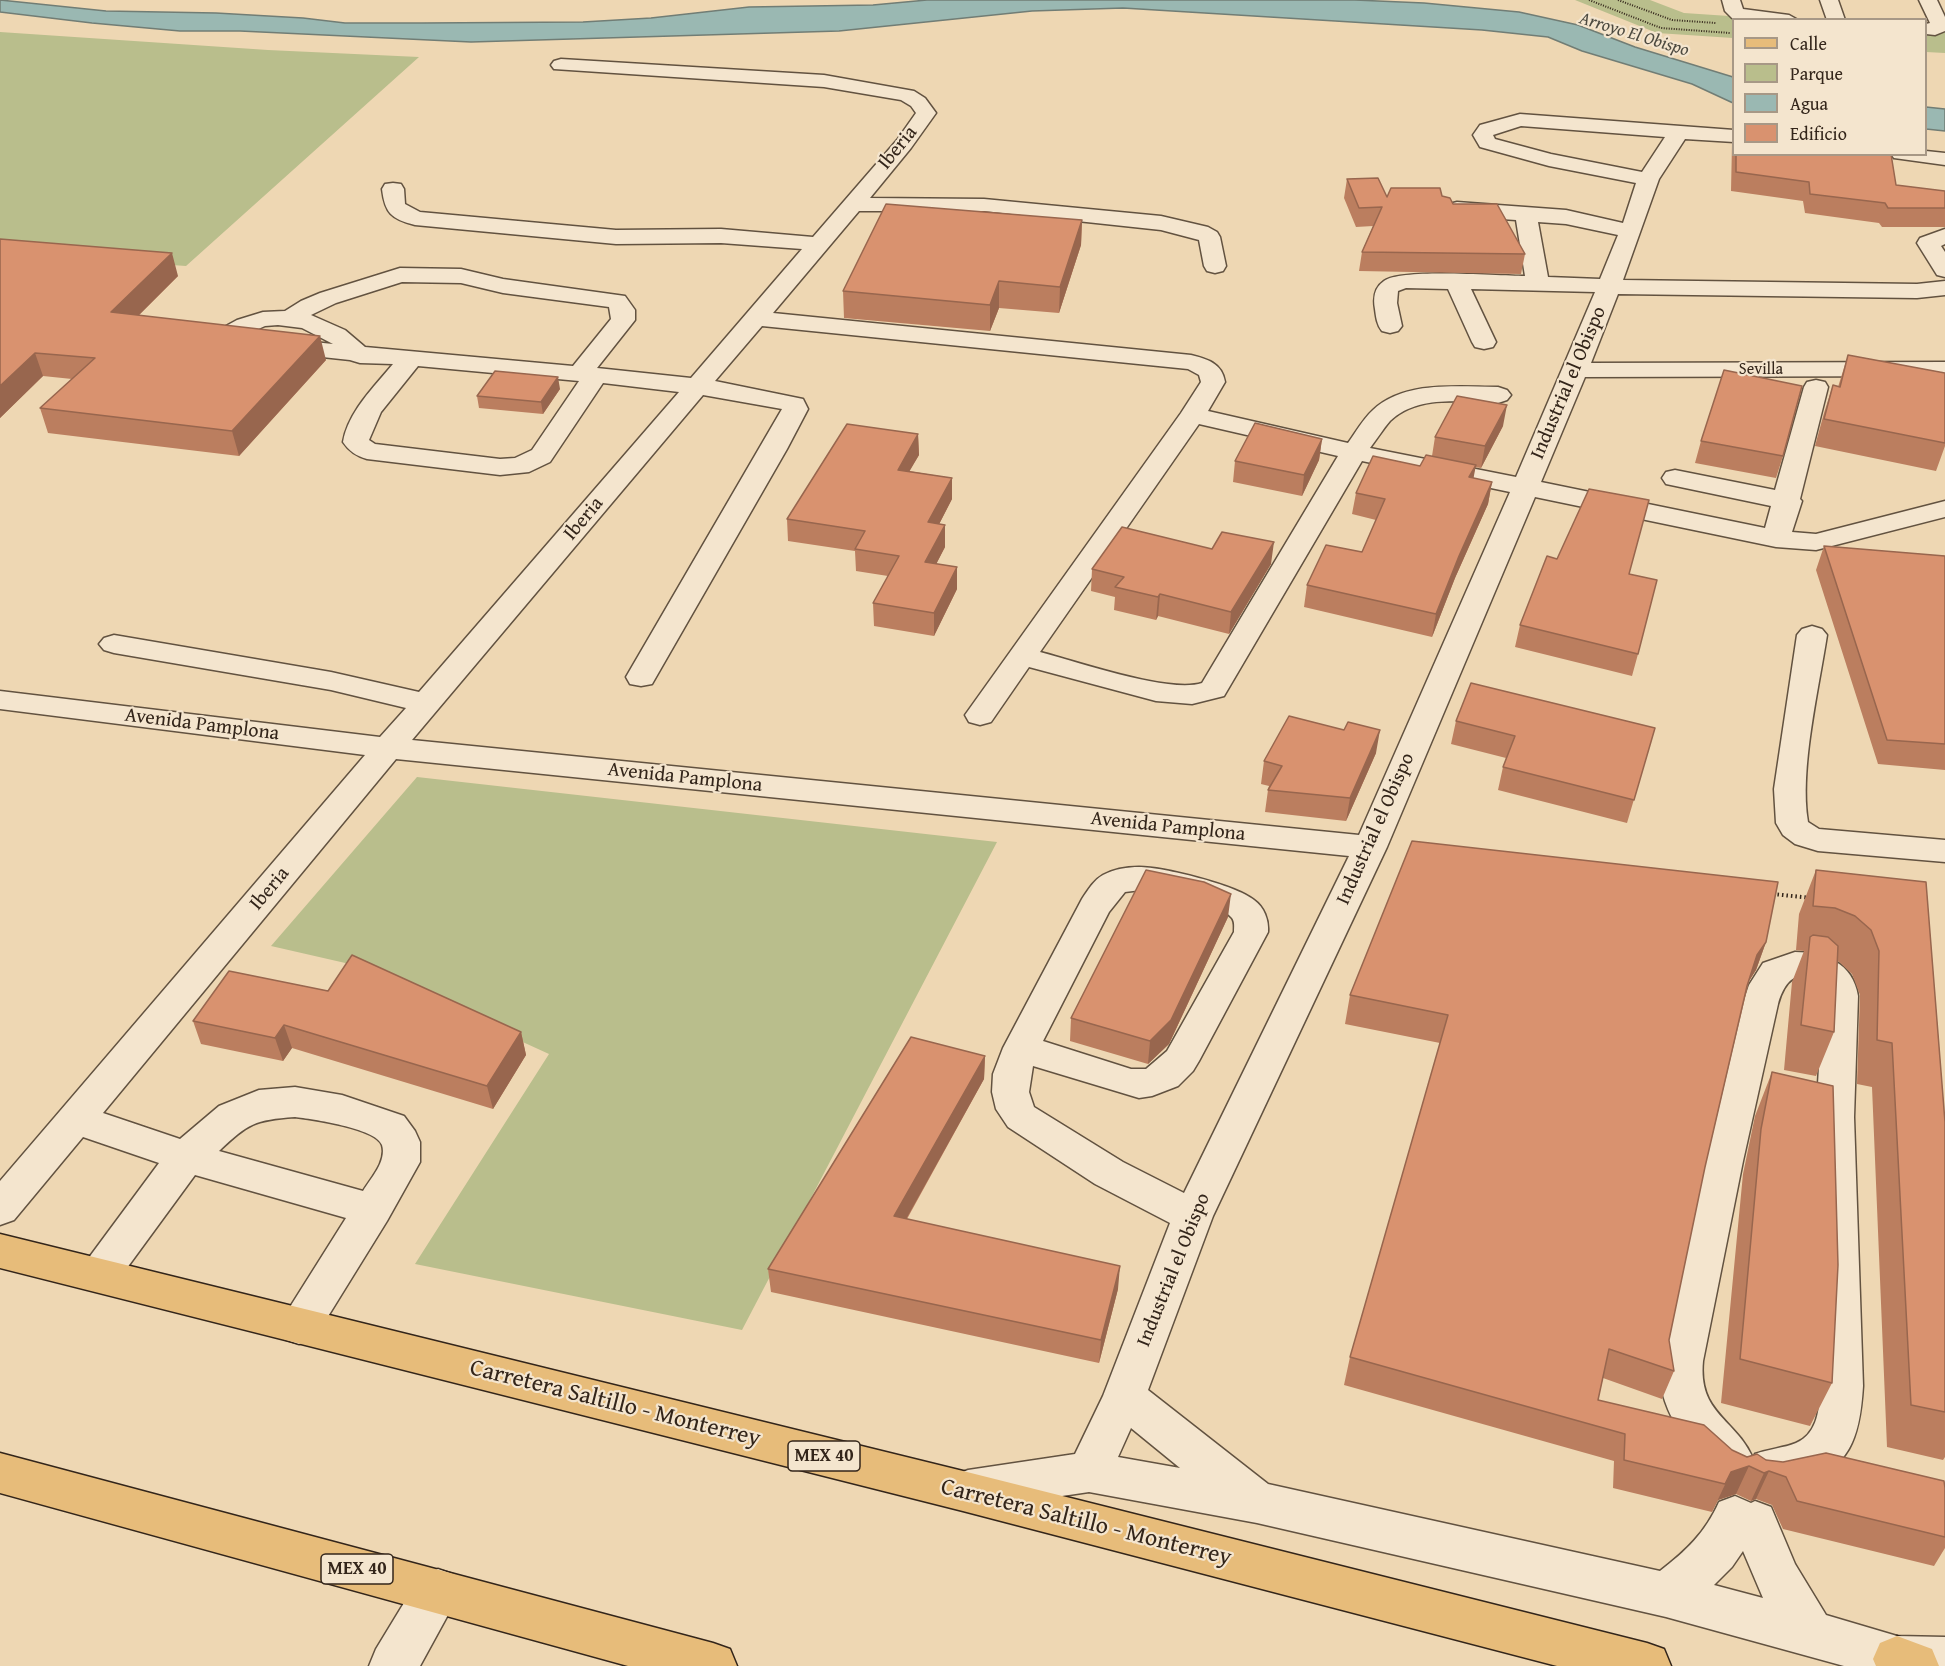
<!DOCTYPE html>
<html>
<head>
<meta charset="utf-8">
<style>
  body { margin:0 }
  #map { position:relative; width:1945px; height:1666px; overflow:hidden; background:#eed7b3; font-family:"Gentium Book Plus",serif }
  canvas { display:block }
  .legend { position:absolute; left:1732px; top:18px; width:195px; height:138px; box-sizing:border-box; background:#f4e5ce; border:2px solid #a79886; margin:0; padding:8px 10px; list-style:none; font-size:18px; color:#33251a }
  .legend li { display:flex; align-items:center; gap:12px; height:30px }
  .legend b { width:30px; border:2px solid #a79886 }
</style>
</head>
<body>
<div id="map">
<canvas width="1945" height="1666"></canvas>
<ul class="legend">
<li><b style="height:8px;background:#e7bc7a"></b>Calle</li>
<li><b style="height:16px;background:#b9be8c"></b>Parque</li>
<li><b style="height:16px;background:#9ab8b2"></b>Agua</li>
<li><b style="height:16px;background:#d9926f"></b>Edificio</li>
</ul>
</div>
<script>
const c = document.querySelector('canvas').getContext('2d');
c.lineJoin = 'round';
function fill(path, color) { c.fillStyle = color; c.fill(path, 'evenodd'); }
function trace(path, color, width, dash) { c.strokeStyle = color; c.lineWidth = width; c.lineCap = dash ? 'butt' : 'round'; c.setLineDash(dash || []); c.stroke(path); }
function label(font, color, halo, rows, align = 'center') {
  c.font = font + ' "Gentium Book Plus",serif'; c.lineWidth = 4.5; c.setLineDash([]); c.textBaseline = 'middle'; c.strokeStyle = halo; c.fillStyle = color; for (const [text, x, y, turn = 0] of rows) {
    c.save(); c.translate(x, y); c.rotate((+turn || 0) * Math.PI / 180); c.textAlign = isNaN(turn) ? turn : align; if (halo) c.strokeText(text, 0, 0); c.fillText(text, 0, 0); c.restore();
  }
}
fill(new Path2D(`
  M1575 0H1650L1684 13 1774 19 1734 20 1733 38 1657 33Z
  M1926 30 1945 32V53L1926 52Z
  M0 32 268 50 419 57 186 266 0 253Z
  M417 777 997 842 742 1330 415 1264 549 1054 354 965 271 946Z`), '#b9be8c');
const water = new Path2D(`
  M0 0 106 11 216 13 303 18 345 23H422L583 22 651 18 749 7 873 5 927 0H1355L1424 3 1519 12 1578 25 1635 47 1733 77V103L1692 84 1582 51 1548 37 1482 30 1123 8 1032 11 839 31 471 42 240 31H180L92 23 0 12Z
  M1926 107 1945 109V131L1926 129Z`);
fill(water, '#9ab8b2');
trace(water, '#717d75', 1.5);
const minor = new Path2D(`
  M1722 0H1740L1743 9 1789 15 1798 20 1732 18 1725 11Z
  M1820 0H1838L1845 20H1827Z
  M1919 0H1937L1945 17V31L1935 35 1926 34V24L1930 23Z
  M561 59 824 75 914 91 925 98 936 113 911 148 870 198 984 199 1161 216 1208 227 1217 232 1220 237 1226 266 1223 271 1215 273 1207 271 1204 266 1199 240 1161 230 984 211H859L773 313 1191 355C1207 359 1222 363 1225 382L1208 411 1348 443C1356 432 1363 419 1373 410 1405 380 1458 387 1498 387L1507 390 1511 395 1507 400 1498 403C1463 402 1418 394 1390 421 1383 429 1377 439 1370 448L1516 477 1595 292 1471 289 1496 342 1493 347 1484 349 1475 347 1472 342 1448 289 1406 288 1398 291 1397 303 1402 326 1398 331 1390 333 1382 331C1377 325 1376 317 1375 309 1373 298 1374 288 1384 281 1401 268 1499 276 1525 276L1516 220 1457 216 1449 214 1446 209 1449 204 1457 202 1566 210 1623 223 1636 183 1549 166 1480 147 1473 135 1480 125 1520 114 1734 130V142L1685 139 1659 179 1623 280 1917 284 1945 281V295L1917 298 1618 294 1591 363 1945 362V376L1585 377 1541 482 1765 528 1771 506 1666 484 1662 478 1666 472 1675 470 1775 490 1804 387 1807 382 1816 380 1825 382 1828 387 1800 499 1802 501 1792 532 1816 534 1945 501V517L1816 550 1776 547 1535 497 1387 847 1213 1216 1148 1390 1268 1484 1660 1571C1686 1551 1705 1533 1719 1502L1735 1496 1751 1503 1755 1501 1771 1507 1795 1564 1826 1615 1897 1636 1945 1637V1666H1844L1666 1617 1257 1523 1089 1492 968 1510 952 1504 946 1490 952 1476 968 1470 1075 1454 1103 1396 1170 1223 1095 1184 1008 1127 996 1109 992 1092 993 1074 1003 1048 1082 899C1088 890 1094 880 1103 875 1114 869 1128 867 1139 867 1163 867 1236 885 1254 900 1264 907 1269 920 1268 932L1199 1061 1193 1071 1178 1086 1152 1096 1139 1098 1033 1066 1029 1092 1034 1107 1123 1162 1184 1193 1349 856 396 759 103 1113 180 1139 219 1106 259 1090 295 1087 342 1095 404 1116 415 1131 420 1142V1162L387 1221 314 1339 299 1344 284 1339 278 1326 346 1218 195 1175 113 1287 99 1292 85 1287 79 1275 85 1263 159 1163 83 1137 14 1220 0 1225V1181L365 755 0 709V691L380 737 406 708 331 690 114 653 104 650 99 644 104 638 114 635 331 672 419 692 679 392 603 383 550 462 529 472 500 475 367 459C356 456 349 451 343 442 348 412 374 387 393 364L360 363 350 360 238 348 221 343 218 338 226 326 237 320 263 312 285 311 301 301 320 293 400 268 461 269 503 279 625 296 635 310V320L597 368 691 378 802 249 721 243 616 244 415 225C391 219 385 213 382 189L385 184 393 183 401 184 404 189 405 204 420 212 616 230 721 229 813 237 897 140 916 113 911 106 901 100 824 87 554 69 551 65 554 61ZM1521 126 1665 137 1642 172 1551 154 1495 139 1493 135ZM1538 222 1566 224 1618 235 1600 279 1548 277ZM402 282 461 283 503 293 609 307 611 319 573 366 365 347 345 330 311 315 336 303ZM278 325 302 328 333 344 245 335 265 326ZM762 326 1188 369 1199 375 1201 382 1181 413 965 715 969 722 980 725 991 722 1029 667 1156 701 1192 704 1224 696 1362 461 1510 492 1359 835 412 740 703 395 782 409 626 677 630 684 641 686 652 684 787 449 808 409 803 399 715 381ZM418 366 579 381 532 450 515 458 500 459 375 444 369 440 381 412ZM1199 424 1338 456 1202 683C1169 694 1076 661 1040 652ZM1141 890C1161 892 1219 902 1232 918 1235 922 1234 927 1234 932L1167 1051 1146 1069H1131L1043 1041 1109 912 1125 892ZM295 1117C311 1119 376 1128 382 1145 387 1161 371 1178 363 1191L219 1151C249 1123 254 1120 295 1117ZM1131 1428 1180 1468 1118 1457ZM1743 1551 1763 1598 1714 1585 1732 1567Z
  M1926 151 1945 153V165L1894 158 1891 154H1926Z
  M1945 229V244L1941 246 1945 252V277L1937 275 1917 243 1920 238Z
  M1812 626 1822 629 1827 635C1819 688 1799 770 1808 822L1819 829 1945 840V862L1818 851 1795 844 1783 835 1776 823 1774 789 1797 635 1802 629Z
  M1795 952C1825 952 1853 963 1858 996L1854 1117 1863 1386C1860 1435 1851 1472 1796 1483 1780 1486 1771 1488 1755 1482L1749 1468 1755 1454C1768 1449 1784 1448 1796 1443 1819 1433 1819 1407 1821 1386L1816 1117 1823 1001 1820 985C1798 965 1784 982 1778 1004L1743 1161 1703 1361C1698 1414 1735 1418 1753 1458L1747 1472 1731 1478C1695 1464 1658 1410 1660 1370L1696 1196 1739 1015 1749 985 1763 963Z
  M438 1569 455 1575 461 1591 420 1666H369L376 1649 421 1575Z`);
const major = new Path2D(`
  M0 1234 963 1471 1647 1643 1664 1649 1671 1666H1557L963 1511 0 1268Z
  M0 1453 713 1643 730 1649 737 1666H628L0 1493Z
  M1897 1636 1932 1649 1939 1666H1876L1873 1659 1880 1643Z`);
trace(minor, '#625240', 3);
trace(major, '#33251a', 3);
trace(new Path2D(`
  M1589 0 1661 28 1730 33
  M1618 0 1672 20 1716 23`), '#33251a', 2, [1, 1.5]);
trace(new Path2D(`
  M1773 894 1811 898`), '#33251a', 4, [1.5, 3]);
fill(minor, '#f4e5ce');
fill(major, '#e7bc7a');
fill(new Path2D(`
  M1734 138V154H1891L1896 185 1945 191V227H1882L1879 223 1805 213 1803 201 1731 191 1732 144Z
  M1347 179 1387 197 1442 196 1525 254 1521 274 1359 271 1362 252 1373 226 1356 227 1344 198Z
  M1082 220 1081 245 1059 313 999 308 990 331 844 318 843 291Z
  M0 239 178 276 139 315 326 360 239 456 48 433 40 408 72 379 43 376 0 418Z
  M1848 355 1945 373V446L1936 471 1815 446 1824 413 1833 385 1838 387Z
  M560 389 543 414 479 408 477 396Z
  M1503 426 1481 468 1475 467 1473 478 1492 482 1488 504 1455 578 1432 637 1304 607 1307 585 1362 552 1376 520 1352 514 1356 493 1420 466 1432 456 1435 437Z
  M918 434 919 455 909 471 952 478V499L939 524 945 547 936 564 957 567V589L934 636 874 626 873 603 888 576 856 571 855 551 788 541 787 519Z
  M1322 439 1319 460 1302 496 1233 482 1235 461Z
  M1701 441 1783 456 1776 478 1695 463Z
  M1824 546 1945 556V770L1878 764 1816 570Z
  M1271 564 1229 634 1158 616 1156 620 1114 610 1115 597 1091 591 1092 569Z
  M1629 574 1638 654 1632 676 1515 647 1520 625Z
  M1456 721 1655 728 1627 823 1498 790 1503 767 1506 758 1451 744Z
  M1376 753 1346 821 1265 812 1268 790 1269 786 1261 784 1264 761Z
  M1816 870 1926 882 1945 1122V1457L1943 1460 1887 1447 1872 1087 1857 1084 1860 995 1852 974 1837 960 1834 1032 1816 1076 1784 1070 1792 982 1804 951 1796 950 1799 914Z
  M1228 917 1169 1044 1148 1064 1070 1041 1071 1018Z
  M1766 942 1756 970 1749 981 1705 1167 1669 1340 1674 1371 1662 1399 1603 1378 1598 1400 1732 1450 1747 1457 1945 1488V1548L1934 1566 1783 1529 1772 1505 1756 1499 1751 1501 1736 1494 1718 1500 1712 1512 1613 1488 1614 1461 1344 1385 1350 1357 1440 1043 1345 1024 1350 995Z
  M193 1021 521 1032 526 1055 493 1109 292 1048 283 1061 201 1044Z
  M985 1056 984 1079 907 1219 1118 1289 1099 1363 771 1292 768 1269Z
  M1772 1072 1832 1383 1810 1426 1721 1403 1743 1174 1755 1116Z`), '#bb7e5f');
fill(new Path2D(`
  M1082 220 1081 245 1059 313 1060 287Z
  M172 253 178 276 119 335 111 312Z
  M999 281V308L990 331V305Z
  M320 336 326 360 239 456 232 431Z
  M35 353 43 376 0 418V386Z
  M558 377 560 389 543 414 541 402Z
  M1507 405 1503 426 1481 468 1485 446Z
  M918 434 919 455 898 491V470Z
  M1322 439 1319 460 1302 496 1304 475Z
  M1476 465 1472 486 1469 477Z
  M952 478V499L929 544 928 522Z
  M1492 482 1488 504 1455 578 1432 637 1436 614 1459 556Z
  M945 525V547L926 584 925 562Z
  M1274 542 1271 564 1229 634 1231 612Z
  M957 567V589L934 636V613Z
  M1160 594 1158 616 1156 620 1158 597Z
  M1380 730 1376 753 1346 821 1350 798Z
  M1231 894 1228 917 1169 1044 1148 1064 1150 1041Z
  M1766 942 1756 970 1747 984 1757 955Z
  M284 1025 292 1048 283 1061 275 1038Z
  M521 1032 526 1055 493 1109 487 1086Z
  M985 1056 984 1079 895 1239 894 1216Z
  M1120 1266 1118 1289 1099 1363 1101 1340Z
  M1749 1466 1736 1494 1718 1500 1712 1512 1731 1472Z
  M1769 1471 1756 1499 1751 1501 1764 1473Z`), '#98664e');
const building = new Path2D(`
  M1736 154H1891L1896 185 1945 191V208H1888L1885 203 1810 194 1809 182 1736 172Z
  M1378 178 1387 197 1391 188H1440L1442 196 1450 198 1453 204H1497L1525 254 1362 252 1382 207 1359 208 1347 179Z
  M886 204 1082 220 1060 287 999 281 990 305 843 291Z
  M0 239 172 253 111 312 320 336 232 431 40 408 95 358 35 353 0 386Z
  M1848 355 1945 373V443L1824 419 1833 385 1840 387Z
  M1724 370 1802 386 1783 456 1701 441Z
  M495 371 558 377 541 402 477 396Z
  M1457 396 1507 405 1485 446 1435 437Z
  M1255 423 1322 439 1304 475 1235 461Z
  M847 424 918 434 898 470 952 478 928 522 945 525 925 562 957 567 934 613 873 603 899 556 855 549 865 531 787 519Z
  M1426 455 1476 465 1469 477 1492 482 1459 556 1436 614 1307 585 1326 545 1362 552 1385 499 1356 493 1373 456 1420 466Z
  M1589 489 1649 500 1629 574 1657 580 1638 654 1520 625 1547 556 1557 559Z
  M1122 527 1212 549 1222 532 1274 542 1231 612 1160 594 1158 597 1115 587 1124 577 1092 569Z
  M1824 546 1945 556V744L1887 740Z
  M1471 683 1655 728 1634 800 1503 767 1515 736 1456 721Z
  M1289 716 1344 730 1348 722 1380 730 1350 798 1268 790 1282 766 1264 761Z
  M1412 841 1778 882 1766 942 1757 955 1747 986 1705 1167 1669 1340 1674 1371 1609 1349 1598 1400 1704 1425 1732 1450 1747 1457 1757 1454 1766 1460 1783 1462 1826 1453 1944 1481 1945 1488V1537L1797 1501 1786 1477 1769 1471 1764 1473 1749 1466 1731 1472 1725 1484 1624 1460 1625 1434 1350 1357 1448 1015 1350 995Z
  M1146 870 1204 882 1231 894 1171 1020 1150 1041 1071 1018Z
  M1816 870 1926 882 1945 1122V1412L1911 1405 1892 1043 1877 1040 1879 951 1871 930 1855 916 1835 908 1813 906Z
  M1813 935 1828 937 1838 946 1834 1032 1801 1025 1810 937Z
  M352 955 521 1032 487 1086 284 1025 275 1038 193 1021 229 971 328 991Z
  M911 1037 985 1056 894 1216 1120 1266 1101 1340 768 1269Z
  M1772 1072 1833 1086 1838 1265 1832 1383 1740 1359 1761 1129Z`);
fill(building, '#d9926f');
trace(building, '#98664e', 1.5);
label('16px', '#33251a', '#f4e5ce', [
  ["Sevilla",1761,370]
]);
label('italic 18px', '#4d4a40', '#f4e5ce', [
  ["Arroyo El Obispo",1634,35,17]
]);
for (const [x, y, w] of [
  [824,1456,72],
  [357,1569,72]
]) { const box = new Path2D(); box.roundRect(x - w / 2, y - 15, w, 30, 4.5); c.fillStyle = '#f4e5ce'; c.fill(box); trace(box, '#33251a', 1.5); }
label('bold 18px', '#33251a', null, [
  ["MEX 40",824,1456],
  ["MEX 40",357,1569]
]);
label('20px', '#33251a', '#f4e5ce', [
  ["Iberia",898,148,-51],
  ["Industrial el Obispo",1569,383,-67],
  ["Iberia",584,519,-50],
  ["Avenida Pamplona",202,725,7],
  ["Avenida Pamplona",685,778,6],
  ["Avenida Pamplona",1168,827,6],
  ["Industrial el Obispo",1376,829,-66],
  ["Iberia",270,889,-50],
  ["Industrial el Obispo",1174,1270,-68]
]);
label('24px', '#33251a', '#f4e5ce', [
  ["Carretera Saltillo - Monterrey",615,1404,14],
  ["Carretera Saltillo - Monterrey",1086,1523,14]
]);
</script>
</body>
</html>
